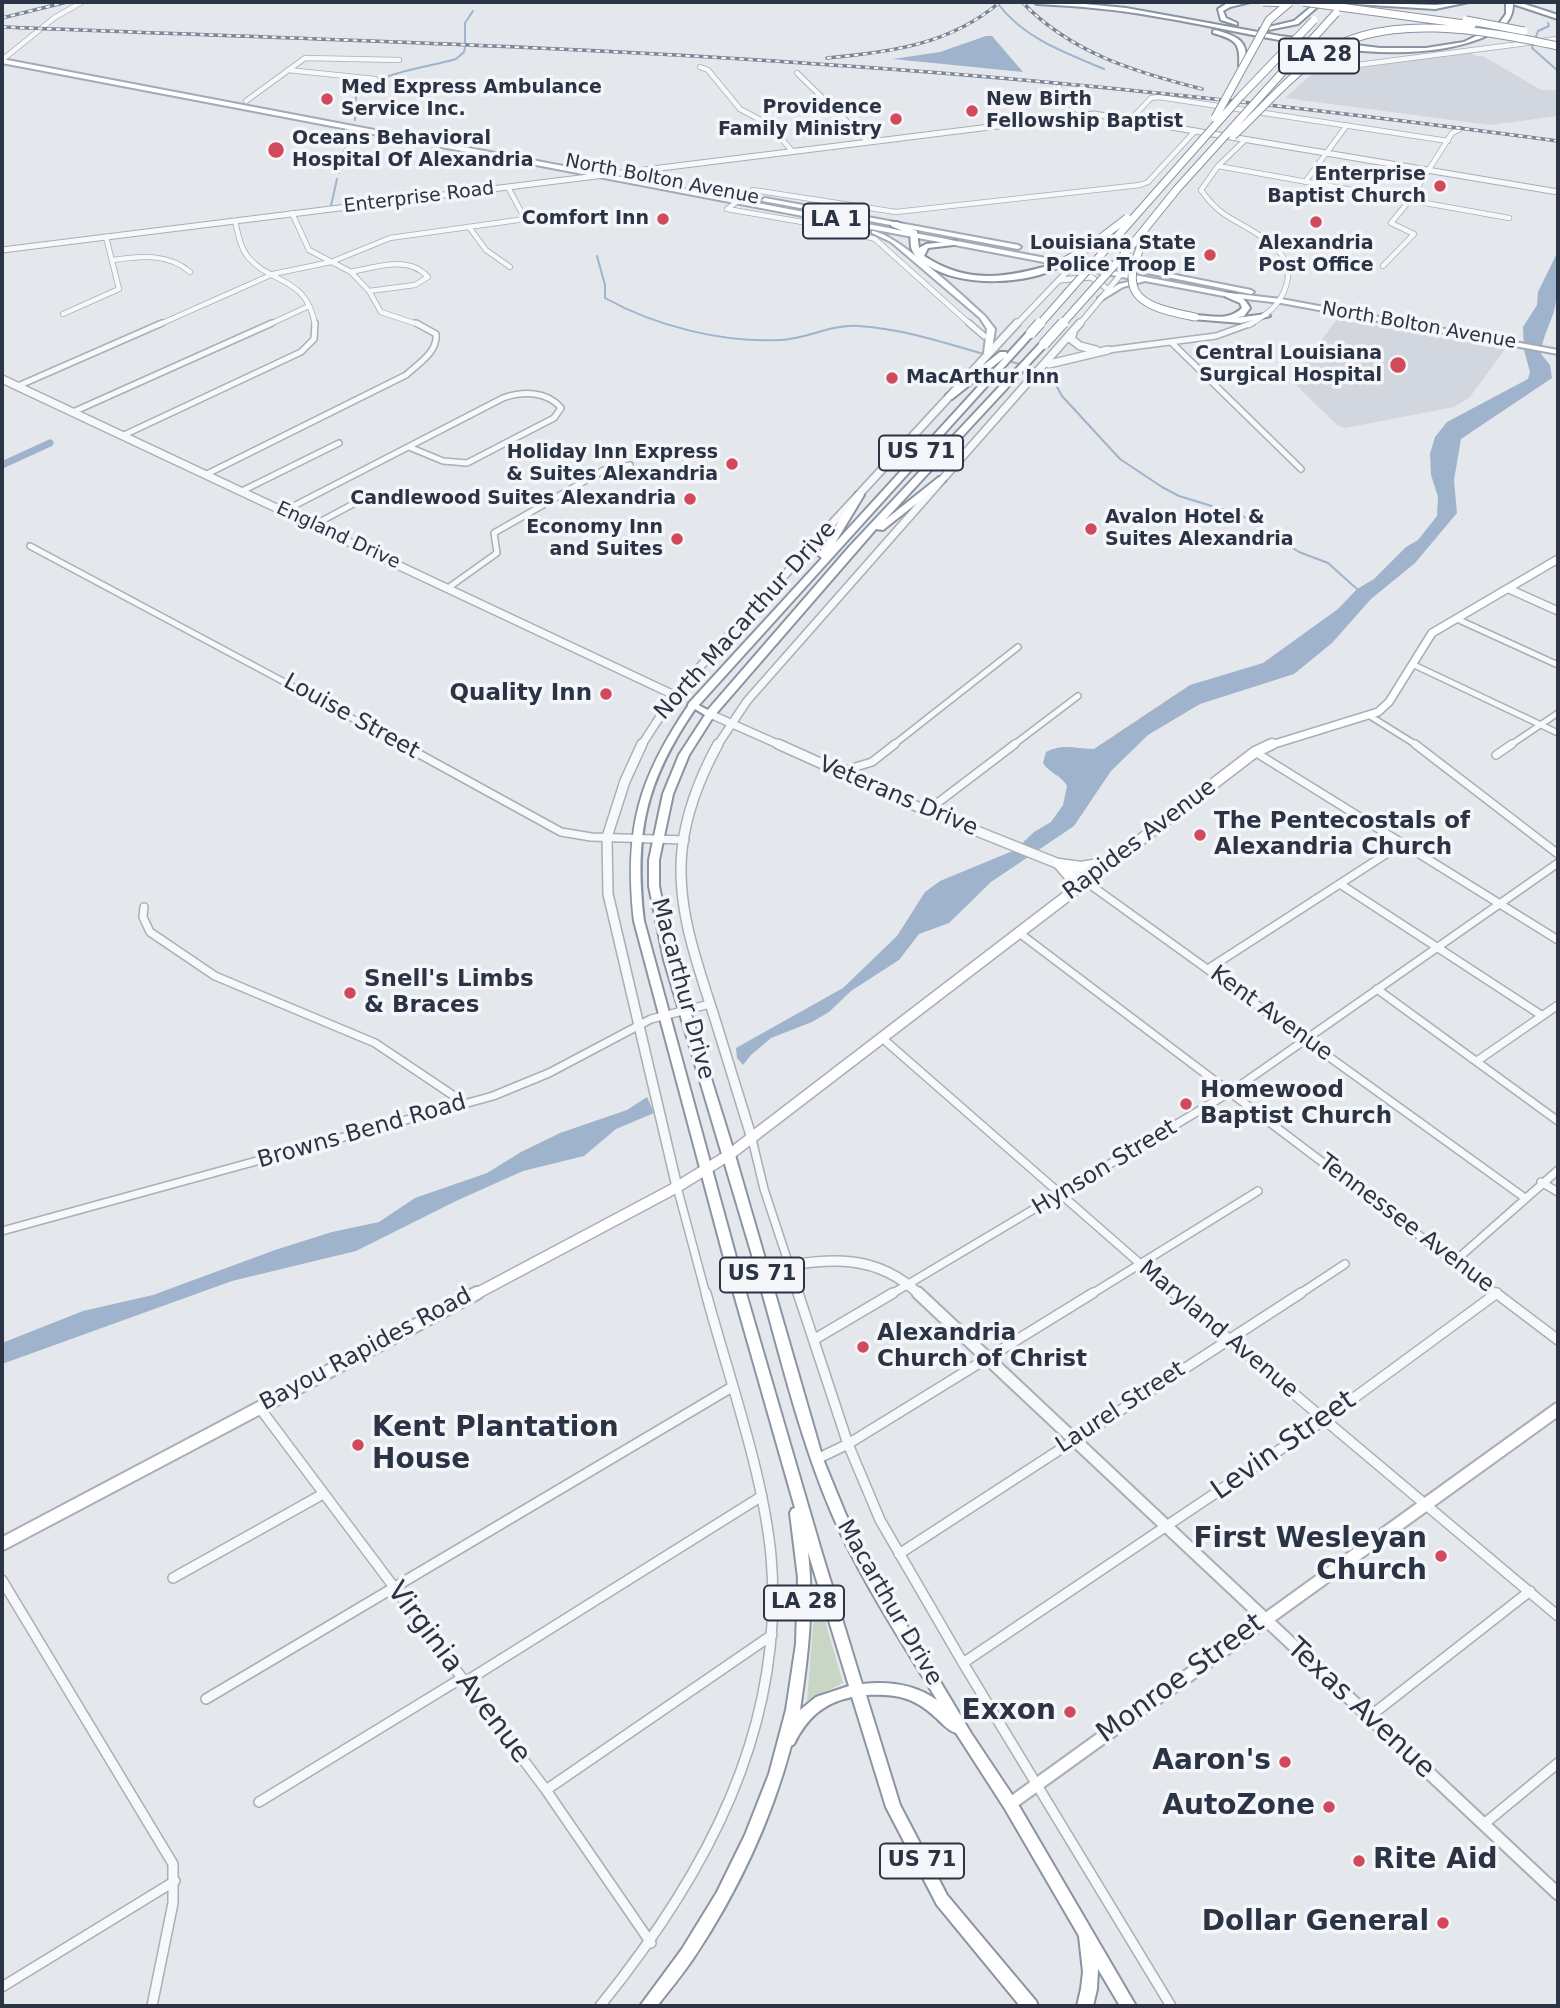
<!DOCTYPE html>
<html>
<head>
<meta charset="utf-8">
<style>
  body { margin:0 }
  #map { position:relative; width:1560px; height:2008px; overflow:hidden; background:#e4e7ec; font-family:"DejaVu Sans",sans-serif }
  canvas { display:block }
  .frame { position:absolute; inset:0; border:4px solid #2b3445; pointer-events:none }
</style>
</head>
<body>
<div id="map">
<canvas width="1560" height="2008"></canvas>
<div class="frame"></div>
</div>
<script>
const c = document.querySelector('canvas').getContext('2d');
c.lineJoin = 'round';
function fill(path, color) { c.fillStyle = color; c.fill(path, 'evenodd'); }
function trace(path, color, width, dash) { c.strokeStyle = color; c.lineWidth = width; c.lineCap = dash ? 'butt' : 'round'; c.setLineDash(dash || []); c.stroke(path); }
function label(font, color, halo, rows, align = 'center') {
  c.font = font + ' "DejaVu Sans",sans-serif'; c.lineWidth = 7; c.setLineDash([]); c.textBaseline = 'middle'; c.strokeStyle = halo; c.fillStyle = color; for (const [text, x, y, turn = 0] of rows) {
    c.save(); c.translate(x, y); c.rotate((+turn || 0) * Math.PI / 180); c.textAlign = isNaN(turn) ? turn : align; if (halo) c.strokeText(text, 0, 0); c.fillText(text, 0, 0); c.restore();
  }
}
fill(new Path2D(`
  M1470 52 1476 56H1483L1541 90H1558V116L1490 125 1285 98 1311 75Z
  M1337 319 1505 349 1470 397 1454 407 1345 428 1337 425 1292 381Z`), '#d2d6de');
fill(new Path2D(`
  M816 1590 843 1683 807 1701Z`), '#c9d6c5');
fill(new Path2D(`
  M986 36H992L1023 72 893 59 940 52Z
  M1558 251C1558 270 1559 288 1555 307 1551 324 1542 336 1541 354L1550 365 1552 378 1461 439 1454 480 1457 513 1415 563 1371 599 1332 643 1294 674 1200 704 1148 735 1111 771 1074 826 991 882 949 923 919 934 899 960 851 991 829 1012 812 1022 771 1038 751 1055 743 1065 737 1058 736 1048 843 988 897 936 925 892 940 881 1015 850 1034 832 1051 822 1063 805 1067 786C1061 775 1049 773 1043 763L1046 752C1064 743 1076 749 1094 749L1190 685 1263 663 1338 609 1357 589 1374 579 1406 547 1418 540 1437 516 1438 497 1431 475 1430 454 1435 437 1447 422 1528 379 1530 372 1524 350 1523 327 1537 305 1538 292Z
  M647 1097 654 1113 616 1129 584 1156 523 1171 456 1201 356 1251 232 1281 2 1364V1343L83 1311 153 1295 275 1250 332 1232 379 1222 415 1198 487 1173 521 1152 560 1133 627 1110Z`), '#9fb4cc');
trace(new Path2D(`
  M999 5C1025 39 1066 53 1104 69
  M1548 23 1549 26 1538 31 1532 48 1558 71
  M465 45V23L473 11
  M355 120 356 95C385 70 421 69 456 59L464 52 465 47
  M348 141 351 129
  M344 152 346 146
  M341 160 343 155
  M339 164V173
  M331 206 337 179
  M597 256 605 285V298C655 326 723 343 780 340 807 339 831 324 859 326 920 330 977 355 1036 368
  M1043 370 1058 373 1057 387 1062 396 1120 459 1162 487 1179 496 1241 515 1299 552 1328 563 1357 589`), '#9fb4cc', 2);
trace(new Path2D(`
  M2 465 50 443`), '#9fb4cc', 7);
const minorFar3 = new Path2D(`
  M2 60 54 18 82 2
  M700 67 708 70 740 109 770 125 792 151
  M288 70 375 79
  M1311 71 1558 39
  M797 73 867 141
  M1059 86 1056 96 1086 115
  M246 101 305 58 399 60
  M1130 120 1151 98 1159 97 1448 141
  M1245 140 1218 166 1201 190C1208 200 1214 207 1224 214 1249 231 1299 248 1286 286 1280 306 1266 315 1249 325
  M1218 166 1509 218
  M1305 182 1347 125
  M292 213 309 250 351 272 369 291 381 312 420 325
  M235 221C238 233 240 247 248 257 270 284 307 276 315 325
  M469 227 486 250 510 267
  M113 260C141 256 168 253 190 272
  M1383 266 1414 234 1391 223 1409 201 1452 133 1460 129
  M351 272C376 267 409 255 428 277L415 285 369 291
  M63 314 119 289 106 237
  M158 325 273 274 331 262 390 238 525 219 508 187
  M268 325 309 306
  M971 325 875 239 831 227 727 209 753 190 896 212 1140 185 1148 182 1195 131`);
const minorFar2 = new Path2D(`
  M969 323 984 336
  M1171 342 1301 469
  M1108 350 1216 336 1252 323
  M18 386 162 323
  M73 412 272 323
  M124 435 301 352 314 339 315 323
  M207 474 406 375C418 364 438 352 436 334L416 323
  M242 491 339 443
  M284 511 503 398C523 391 547 391 561 408L554 418 467 463 443 461 409 447
  M314 525 372 494
  M30 546 404 746
  M448 588 497 553 494 533 604 470 630 465
  M1457 619 1558 665
  M1412 664 1558 733
  M1370 716 1418 746
  M892 746 1018 647
  M1012 746 1078 696
  M1509 746 1558 713`);
const minorFar1 = new Path2D(`
  M401 744 561 832 591 837 685 840
  M1415 744 1558 854
  M1255 752 1558 940
  M1496 755 1512 744
  M839 772 872 762 895 744
  M927 811 1015 744
  M1085 881 1525 1198
  M1340 884 1541 1015
  M144 907 143 917 150 932 215 976 375 1043 466 1104
  M1018 932 1498 1295
  M1208 969 1403 843
  M1377 989 1558 1121
  M882 1038 1176 1295
  M1477 1061 1558 1005
  M752 1139 764 1189 799 1295
  M1541 1182 1558 1192
  M677 1187 706 1295
  M2 1231 493 1096 549 1073 651 1019 710 1004
  M1455 1261 1558 1170
  M890 1295 1232 1091 1558 863
  M1090 1295 1258 1191
  M1298 1295 1345 1264
  M1495 1295 1497 1293`);
const minor = new Path2D(`
  M798 1293 848 1444 880 1520 963 1663 1171 2006
  M1174 1293 1558 1616
  M1496 1293 1558 1340
  M815 1339 893 1293
  M259 1407 546 1790 651 1943
  M817 1459 848 1444 1093 1293
  M899 1554 1301 1293
  M173 1578 323 1494
  M2 1580 173 1864V1903L152 2006
  M963 1663 1324 1420 1497 1293
  M465 1682 762 1496
  M206 1699 732 1387
  M1369 1717 1530 1591
  M546 1790 772 1635
  M259 1802 462 1678
  M1484 1824 1558 1763
  M2 1987 175 1881
  M600 2006C705 1876 786 1729 771 1556 763 1472 728 1375 706 1293`);
const tertiaryFar3 = new Path2D(`
  M2 250 1094 114 1558 192
  M1061 280 1091 277 1105 287
  M1016 325 1080 258
  M1079 325 1127 267`);
const tertiaryFar2 = new Path2D(`
  M1073 333 1071 339 1080 346 1096 350
  M1049 364 1108 350
  M2 379 674 695
  M1509 589 1558 611
  M710 714 782 746
  M641 746 674 695 1017 323
  M717 746 747 701 1080 323`);
const tertiaryFar1 = new Path2D(`
  M642 744 625 781 607 837 608 894 677 1187
  M718 744C700 777 686 812 682 850 676 907 697 963 714 1016 727 1057 739 1098 752 1139
  M778 744 927 811 1059 864 1085 881
  M760 1269C821 1261 871 1248 920 1295`);
const tertiary = new Path2D(`
  M918 1293 1558 1894`);
const secondaryFar2 = new Path2D(`
  M1268 746 1378 712 1389 702 1432 633 1558 559`);
const secondaryFar1 = new Path2D(`
  M1059 864 1081 867 1105 863
  M1059 864 1070 877 1071 892
  M474 1295 677 1187 729 1155 1255 752 1272 744`);
const secondary = new Path2D(`
  M2 1544 477 1293
  M1010 1804 1558 1409`);
const primary = new Path2D(`
  M2 59 1229 293 1281 299 1558 350V354L1281 303 1229 297 1145 281 1123 287 1100 301 1098 300V298L1119 284 1138 280 2 63Z
  M765 198 1018 245 1021 247 1018 249 763 201 762 200Z
  M872 231C895 232 964 297 985 316L995 329 991 355 984 353 987 329 980 318 891 242 872 233Z
  M1095 259 1251 290 1254 292 1251 294 1093 262 1092 261Z`);
const trunk = new Path2D(`
  M693 702 715 714 689 755 673 794 659 860V886L674 960 735 1155 823 1459 846 1515 874 1571 971 1733 1015 1799 1136 2006H1120L1098 1969 1097 1989 1093 2006H1077L1081 1989 1083 1972 1079 1936 1005 1809 956 1733C947 1730 941 1722 934 1716 912 1696 894 1694 866 1695L900 1805 947 1895 1036 2001 1038 2006H1020L937 1905 886 1807 852 1697C823 1703 807 1718 794 1744L791 1746C771 1821 736 1895 693 1959 682 1975 669 1991 657 2006H640L682 1949 717 1892 745 1835 769 1774 786 1710 796 1644 798 1578 790 1513 792 1509 795 1508 728 1273 634 921C624 829 638 779 690 703ZM695 709 705 715 679 755 663 794 649 860V886L664 960 755 1265 739 1268 644 921C634 834 645 782 695 709ZM757 1274C780 1354 799 1437 832 1514 860 1579 900 1639 937 1700 914 1684 889 1681 862 1684L821 1550 741 1276ZM808 1552 849 1686 816 1697 800 1710C808 1656 814 1607 808 1552Z`);
const motorway = new Path2D(`
  M1034 2H1064L1126 8 1280 36 1380 48H1426L1464 42 1498 25 1506 14V2H1518L1558 15V19L1513 4C1513 21 1502 29 1489 35 1397 77 1250 31 1153 16 1115 9 1076 6 1037 4Z
  M1237 2H1250L1230 7 1223 11 1226 18 1237 23V25L1221 20 1218 9 1226 4Z
  M1317 2H1323L1298 24 1263 31 1260 29 1294 21Z
  M1352 2 1435 5 1469 2 1435 9 1355 4Z
  M1215 30C1237 36 1251 41 1244 67L1239 66C1241 42 1234 39 1213 33V31Z
  M891 222H897L917 231 919 248 926 244 956 241 957 243 953 245 928 248 924 256C969 286 1010 277 1058 263L1062 265C1029 286 959 287 927 265 921 261 915 257 912 250 910 246 911 239 910 234L891 226Z
  M1226 293C1236 292 1246 299 1250 308L1244 316 1236 318 1266 314 1270 316 1241 323 1192 319V315H1195C1212 316 1229 321 1242 308L1240 303 1226 297Z
  M1028 331 1035 333 697 707H689L688 705 689 703 822 558 818 555 856 493 859 492 864 495 835 543 1005 357 952 399H946V395L1000 352H1006L1007 354Z
  M1041 342 1048 344 885 520 939 477H945V481L883 530 876 529 714 716H706L705 714 706 712 849 547Z`);
trace(minorFar3, '#a9aeb7', 6);
trace(minorFar2, '#a9aeb7', 8);
trace(minorFar1, '#a9aeb7', 10);
trace(minor, '#a9aeb7', 12);
trace(tertiaryFar3, '#a9aeb7', 7);
trace(tertiaryFar2, '#a9aeb7', 10);
trace(tertiaryFar1, '#a9aeb7', 12);
trace(tertiary, '#a9aeb7', 15);
trace(secondaryFar2, '#a9aeb7', 10);
trace(secondaryFar1, '#a9aeb7', 13);
trace(secondary, '#a9aeb7', 16);
trace(primary, '#a3abb8', 4);
trace(trunk, '#8b94a3', 4);
trace(motorway, '#8b94a3', 4);
trace(minorFar3, '#f7f8fa', 4.5);
trace(minorFar2, '#f7f8fa', 5);
trace(minorFar1, '#f7f8fa', 7);
trace(minor, '#f7f8fa', 9);
trace(tertiaryFar3, '#f7f8fa', 5);
trace(tertiaryFar2, '#f7f8fa', 7);
trace(tertiaryFar1, '#f7f8fa', 9);
trace(tertiary, '#f7f8fa', 11);
trace(secondaryFar2, '#fff', 7);
trace(secondaryFar1, '#fff', 10);
trace(secondary, '#fff', 12);
fill(primary, '#fff');
fill(trunk, '#fff');
fill(motorway, '#fff');
const rail = new Path2D(`
  M1022 2C1071 53 1135 72 1202 89
  M2 18 67 2
  M2 27C274 38 546 45 817 64 1065 80 1312 108 1558 141
  M827 58C890 52 950 45 1000 2`);
trace(rail, '#7d8696', 3.5);
trace(rail, '#f4f6f9', 2, [4.5]);
const motorwayBridgeFar1 = new Path2D(`
  M1263 2 1289 3
  M1303 2 1472 25
  M1466 20 1524 31
  M1215 118 1269 20 1290 2
  M1233 136C1261 110 1288 78 1319 56 1383 10 1487 31 1558 46
  M1145 239C1114 296 1142 307 1195 317
  M1058 265 1089 247 1127 218
  M1039 325 1241 96 1314 20
  M1061 325 1127 251 1177 189 1336 13`);
const motorwayBridge = new Path2D(`
  M1031 333 1040 323
  M1044 344 1063 323`);
trace(motorwayBridgeFar1, '#8b94a3', 9, []);
trace(motorwayBridge, '#8b94a3', 12, []);
trace(motorwayBridgeFar1, '#fff', 7);
trace(motorwayBridge, '#fff', 10);
for (const [x, y, r, color] of [
  [327,99,7,"#d1495b"],
  [972,111,7,"#d1495b"],
  [896,119,7,"#d1495b"],
  [276,150,9,"#d1495b"],
  [1440,186,7,"#d1495b"],
  [663,219,7,"#d1495b"],
  [1316,222,7,"#d1495b"],
  [1210,255,7,"#d1495b"],
  [1398,365,9,"#d1495b"],
  [892,378,7,"#d1495b"],
  [732,464,7,"#d1495b"],
  [690,499,7,"#d1495b"],
  [1091,529,7,"#d1495b"],
  [677,539,7,"#d1495b"],
  [606,694,7,"#d1495b"],
  [1200,835,7,"#d1495b"],
  [350,993,7,"#d1495b"],
  [1186,1104,7,"#d1495b"],
  [863,1347,7,"#d1495b"],
  [358,1445,7,"#d1495b"],
  [1441,1556,7,"#d1495b"],
  [1070,1712,7,"#d1495b"],
  [1285,1762,7,"#d1495b"],
  [1329,1807,7,"#d1495b"],
  [1359,1861,7,"#d1495b"],
  [1443,1923,7,"#d1495b"]
]) { const dot = new Path2D(); dot.arc(x, y, r, 0, 2 * Math.PI); c.fillStyle = color; c.fill(dot); trace(dot, '#f4f6f9', 2.5); }
label('bold 19px', '#2b3445', '#f4f6f9', [
  ["Med Express Ambulance",341,88,"left"],
  ["Service Inc.",341,110,"left"],
  ["New Birth",986,100,"left"],
  ["Fellowship Baptist",986,122,"left"],
  ["Providence",882,108],
  ["Family Ministry",882,130],
  ["Oceans Behavioral",292,139,"left"],
  ["Hospital Of Alexandria",292,161,"left"],
  ["Enterprise",1426,175],
  ["Baptist Church",1426,197],
  ["Comfort Inn",649,219],
  ["Louisiana State",1196,244],
  ["Police Troop E",1196,266],
  ["Alexandria",1316,244,"center"],
  ["Post Office",1316,266,"center"],
  ["Central Louisiana",1382,354],
  ["Surgical Hospital",1382,376],
  ["MacArthur Inn",906,378,"left"],
  ["Holiday Inn Express",718,453],
  ["& Suites Alexandria",718,475],
  ["Candlewood Suites Alexandria",676,499],
  ["Avalon Hotel &",1105,518,"left"],
  ["Suites Alexandria",1105,540,"left"],
  ["Economy Inn",663,528],
  ["and Suites",663,550]
], 'right');
label('19px', '#2b3445', '#f4f6f9', [
  ["North Bolton Avenue",662,180,11],
  ["Enterprise Road",419,198,-7],
  ["North Bolton Avenue",1419,326,10],
  ["England Drive",338,536,25]
]);
for (const [x, y, w] of [
  [1319,56,80],
  [836,221,66],
  [921,453,84],
  [762,1275,84],
  [804,1603,80],
  [922,1861,84]
]) { const box = new Path2D(); box.roundRect(x - w / 2, y - 17.5, w, 35, 5); c.fillStyle = '#f4f6f9'; c.fill(box); trace(box, '#2b3445', 2); }
label('bold 21px', '#2b3445', null, [
  ["LA 28",1319,56],
  ["LA 1",836,221],
  ["US 71",921,453],
  ["US 71",762,1275],
  ["LA 28",804,1603],
  ["US 71",922,1861]
]);
label('23px', '#2b3445', '#f4f6f9', [
  ["North Macarthur Drive",746,621,-48],
  ["Louise Street",351,717,29],
  ["Veterans Drive",898,797,23],
  ["Rapides Avenue",1140,840,-37],
  ["Macarthur Drive",682,989,75],
  ["Kent Avenue",1271,1014,36],
  ["Browns Bend Road",362,1132,-16],
  ["Hynson Street",1105,1168,-31],
  ["Tennessee Avenue",1406,1224,37],
  ["Maryland Avenue",1218,1330,40],
  ["Bayou Rapides Road",366,1350,-28],
  ["Laurel Street",1121,1408,-33],
  ["Macarthur Drive",889,1603,60]
]);
label('bold 23px', '#2b3445', '#f4f6f9', [
  ["Quality Inn",592,694,"right"],
  ["The Pentecostals of",1214,822],
  ["Alexandria Church",1214,848],
  ["Snell's Limbs",364,980],
  ["& Braces",364,1006],
  ["Homewood",1200,1091],
  ["Baptist Church",1200,1117],
  ["Alexandria",877,1334],
  ["Church of Christ",877,1360]
], 'left');
label('bold 28px', '#2b3445', '#f4f6f9', [
  ["Kent Plantation",372,1429,"left"],
  ["House",372,1461,"left"],
  ["First Wesleyan",1427,1540],
  ["Church",1427,1572],
  ["Exxon",1056,1712],
  ["Aaron's",1271,1762],
  ["AutoZone",1315,1807],
  ["Rite Aid",1373,1861,"left"],
  ["Dollar General",1429,1923]
], 'right');
label('28px', '#2b3445', '#f4f6f9', [
  ["Levin Street",1284,1446,-35],
  ["Virginia Avenue",458,1673,53],
  ["Monroe Street",1181,1679,-36],
  ["Texas Avenue",1360,1709,43]
]);
</script>
</body>
</html>
